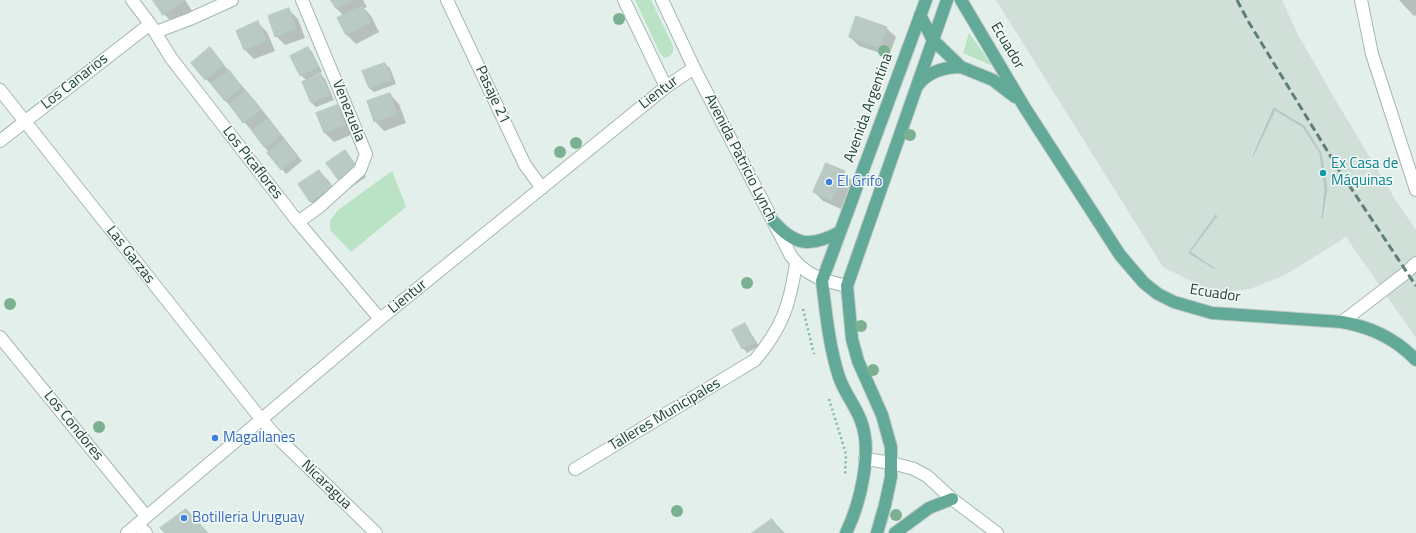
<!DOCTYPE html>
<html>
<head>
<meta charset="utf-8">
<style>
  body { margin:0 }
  canvas { display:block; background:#e3efea }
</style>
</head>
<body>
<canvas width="1416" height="533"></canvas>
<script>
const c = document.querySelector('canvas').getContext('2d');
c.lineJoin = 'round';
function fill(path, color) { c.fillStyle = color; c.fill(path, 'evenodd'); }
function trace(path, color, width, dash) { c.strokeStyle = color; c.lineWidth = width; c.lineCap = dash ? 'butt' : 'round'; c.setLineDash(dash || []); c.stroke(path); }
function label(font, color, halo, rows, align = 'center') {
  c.font = font + ' "Titillium Web",sans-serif'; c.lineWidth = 3; c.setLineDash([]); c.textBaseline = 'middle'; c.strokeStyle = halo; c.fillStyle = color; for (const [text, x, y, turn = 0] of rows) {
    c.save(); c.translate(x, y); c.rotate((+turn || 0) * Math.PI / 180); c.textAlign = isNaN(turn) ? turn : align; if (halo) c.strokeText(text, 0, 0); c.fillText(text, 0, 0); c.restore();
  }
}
fill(new Path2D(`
  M996 0H1282L1298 35 1335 99 1395 199 1416 230V338L1346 237 1285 275 1250 289 1215 293 1163 267Z`), '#d1dfd9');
fill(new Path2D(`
  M635 0H651L673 46V52L670 56 664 58 660 53Z
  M969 33 993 66 963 53Z
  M392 171 406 207 351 252 330 230V221L338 210Z`), '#bae2c5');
fill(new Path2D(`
  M155 0H185L192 11 173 23 164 14Z
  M333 0H363L367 7 364 8 371 16 379 32 356 44 346 34 344 16 336 8Z
  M1399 0H1416V15L1414 16Z
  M288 9 298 19 305 38 285 45 276 36Z
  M258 23 267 32 275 51 254 59 245 50 237 31Z
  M886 28 896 37 889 56 859 46 850 37Z
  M308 48 312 52 322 72 310 78 311 79 321 75 325 79 334 100 316 107 312 103 307 81 301 75Z
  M210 49 256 102 302 161 286 174 253 132 192 63Z
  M385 64 390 68 396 84 374 92 369 88 363 72Z
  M390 94 399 104 406 123 384 131 375 121Z
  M337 106 346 115 353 134 334 142 324 132Z
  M345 151 366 177 349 189 340 180Z
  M319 171 328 180 340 197 320 211 311 202 299 185Z
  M844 172 853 182 841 209 823 201 814 192Z
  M745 324 759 346 747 353 743 348Z
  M772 520 785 533H754Z`), '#0003');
const building = new Path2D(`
  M153 0H182L183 2 163 15Z
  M331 0H353L336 8Z
  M362 6 371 22 346 35 337 18Z
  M289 8 296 29 275 37 268 16Z
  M856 16 887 27 880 48 849 37Z
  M258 21 266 41 244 50 236 31Z
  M210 47 224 65 205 80 191 63Z
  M308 47 318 67 300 76 290 56Z
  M385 63 392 80 369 88 362 71Z
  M229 70 242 87 225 101 211 84Z
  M321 74 330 95 311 103 302 82Z
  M246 91 261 110 243 123 229 104Z
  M390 93 397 114 374 122 367 101Z
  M337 105 345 125 324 133 316 113Z
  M1274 108 1304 126 1321 153 1327 189 1322 218 1325 189 1320 153 1303 127 1275 110 1253 156Z
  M268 118 281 135 265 148 252 131Z
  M284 139 298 156 281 170 267 153Z
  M345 150 357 167 339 181 326 163Z
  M826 163 845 171 831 200 813 192Z
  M319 170 331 187 310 202 298 184Z
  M1216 215 1217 216 1190 252 1215 269 1189 253Z
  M745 323 755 342 742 349 732 330Z
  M186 509 208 533H165L160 528Z
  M772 519 782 533H752Z`);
fill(building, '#b8cac3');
trace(building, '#b5c9c1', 1);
const minor = new Path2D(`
  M132 0 150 24 171 58 298 222 380 319
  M447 0 525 165 542 188
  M624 0 666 87
  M662 0 694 68 791 256C806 276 824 281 847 286
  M1361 0 1372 54 1416 190
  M156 32 190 19 232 0
  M0 90 261 419 275 435 376 533
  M0 141 150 24
  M298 222 319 207 360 170 366 154 302 0
  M1342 322 1407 272 1416 263
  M0 337 146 516
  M865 459 892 463 914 469 927 476 952 499 997 533
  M575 469 755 360C782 328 790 305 796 263
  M137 524 146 533
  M127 533 380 319 666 87 694 68`);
const major = new Path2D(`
  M961 0 1025 108 1120 255 1144 283 1158 294 1174 302 1212 313 1342 322C1371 327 1396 339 1416 360
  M920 15 933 40 961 67 993 80 1015 97
  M918 85C929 71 944 67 961 67
  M773 221C796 247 811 247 840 232
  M846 533C860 504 873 452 861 421 855 405 844 392 839 377 829 346 826 313 822 281L926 0
  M877 533 885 505 891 477V447L882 415 858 361 852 339 847 286 947 0
  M895 533 929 508 952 499`);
trace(minor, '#a5b8b1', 14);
trace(major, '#c1cac8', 14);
trace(new Path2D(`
  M803 309 814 354
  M829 399 846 454 845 475`), '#80b6a5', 2.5, [2, 3]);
trace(minor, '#fff', 12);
trace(major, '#63a997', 12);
trace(new Path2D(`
  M1237 0 1248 21 1339 170 1416 286`), '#5b7e75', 3, [8, 4]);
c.fillStyle = '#7bb191';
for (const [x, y] of [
  [619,19],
  [884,51],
  [910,135],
  [576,143],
  [560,152],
  [747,283],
  [10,304],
  [861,326],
  [873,370],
  [99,427],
  [677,511],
  [896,515]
]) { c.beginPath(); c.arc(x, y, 6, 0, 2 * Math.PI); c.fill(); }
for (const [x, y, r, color] of [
  [1323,173,4,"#0f9aa8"],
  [829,182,4,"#3f7fe0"],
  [215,438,4,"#3f7fe0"],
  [184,518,4,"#3f7fe0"]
]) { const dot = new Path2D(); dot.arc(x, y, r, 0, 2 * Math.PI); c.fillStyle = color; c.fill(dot); trace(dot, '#f4faf7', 1.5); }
label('15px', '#204239', '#f4faf7', [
  ["Ecuador",1007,46,59],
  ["Los Canarios",75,82,-38],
  ["Lientur",659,93,-37],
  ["Pasaje 21",492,95,65],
  ["Avenida Argentina",869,108,-70],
  ["Venezuela",348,111,68],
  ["Avenida Patricio Lynch",740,158,63],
  ["Los Picaflores",252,163,52],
  ["Las Garzas",130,255,52],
  ["Ecuador",1215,294,9],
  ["Lientur",408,297,-39],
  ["Talleres Municipales",665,415,-31],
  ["Los Condores",73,426,51],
  ["Nicaragua",326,485,44]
]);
label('15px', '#0d838f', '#f4faf7', [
  ["Ex Casa de",1331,164],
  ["Máquinas",1331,181]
], 'left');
label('15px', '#366cbe', '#f4faf7', [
  ["El Grifo",837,182],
  ["Magallanes",223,438],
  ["Botilleria Uruguay",192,518]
], 'left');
</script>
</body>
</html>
